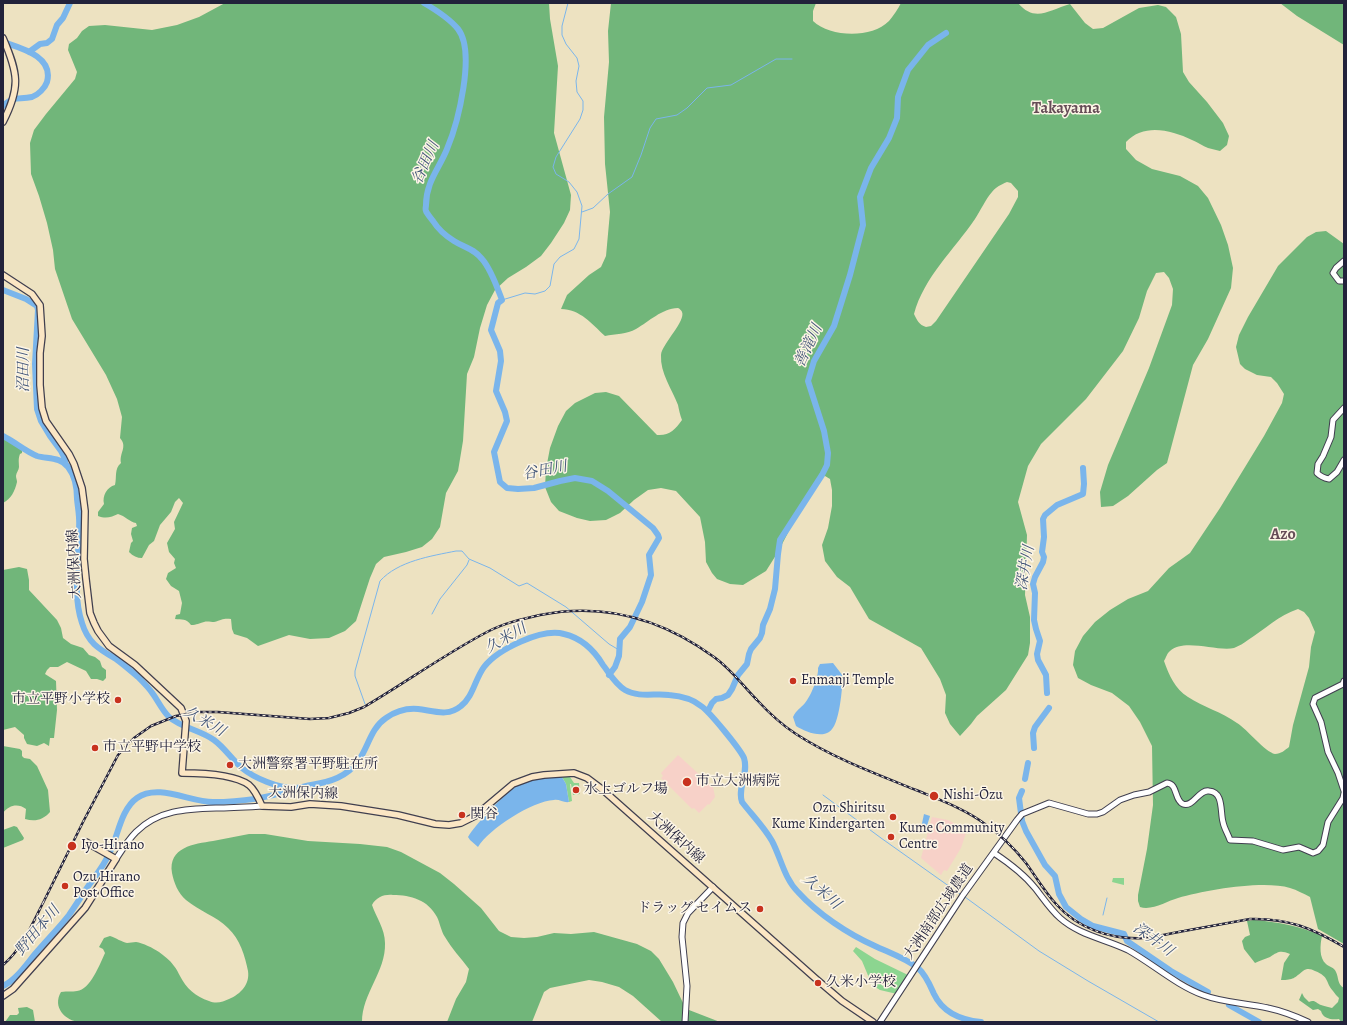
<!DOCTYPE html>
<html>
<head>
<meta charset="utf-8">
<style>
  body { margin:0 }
  #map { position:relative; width:1347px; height:1025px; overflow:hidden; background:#ede2c1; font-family:Alegreya,serif }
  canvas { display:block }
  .frame { position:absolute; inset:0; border:4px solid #22223b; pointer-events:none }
</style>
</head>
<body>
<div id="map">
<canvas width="1347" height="1025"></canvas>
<div class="frame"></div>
</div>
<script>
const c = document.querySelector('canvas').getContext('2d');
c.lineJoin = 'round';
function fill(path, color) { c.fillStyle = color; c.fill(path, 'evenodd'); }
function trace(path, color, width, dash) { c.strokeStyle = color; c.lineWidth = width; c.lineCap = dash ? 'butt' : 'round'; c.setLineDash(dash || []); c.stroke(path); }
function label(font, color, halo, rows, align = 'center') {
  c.font = font + ' Alegreya,"Noto Serif JP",serif'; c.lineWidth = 3; c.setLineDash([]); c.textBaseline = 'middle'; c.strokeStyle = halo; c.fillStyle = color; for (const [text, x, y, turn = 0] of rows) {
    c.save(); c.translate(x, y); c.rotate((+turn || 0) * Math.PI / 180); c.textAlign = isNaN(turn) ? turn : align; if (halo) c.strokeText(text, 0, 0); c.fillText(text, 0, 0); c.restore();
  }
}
fill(new Path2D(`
  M678 755 713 787 715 797 709 805 708 804 699 813 694 808 692 809 661 778 663 776 661 773Z
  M932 817 948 820 967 830 961 848 947 871 944 870 941 875 921 858Z`), '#f7d1c8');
fill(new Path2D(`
  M568 774 574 783H579L580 794 573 795 571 784H570L572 801 569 802 566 784 561 775Z
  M1113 878H1124V885L1112 882Z
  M856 947 875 959 908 975 897 994 880 990 872 985 862 961 853 951Z`), '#8cd590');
fill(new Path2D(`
  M225 3H549L550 19 558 66 554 133 571 195 570 210 564 223 551 243 541 256 526 267 508 278 495 290 487 305 480 328 474 357 467 374 463 441 458 471 446 493 440 527 432 539 422 547 406 552 384 557 376 564 370 578 356 621 345 631 329 638 310 639 289 635 258 646 247 638 234 634 232 629 231 619C223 618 222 620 214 622 211 622 207 621 204 622 199 623 197 625 191 625 186 618 182 620 175 619L176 615 180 614 182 603 179 591 171 586 166 579 168 573 176 568 174 563 175 559 169 552 167 543 175 529 174 522 183 503 179 498 175 502 171 512 160 525 154 541 149 545 142 558C137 558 133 556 129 552L131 543 133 541 131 534 132 528 137 526 136 523C130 522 125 516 118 514 112 517 106 519 98 516V512L104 504C102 496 107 487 115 485 117 477 114 469 121 463 119 453 128 447 120 438L122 417 117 399 106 375 72 319 55 269 53 250 47 223 39 196 31 174 30 143 34 130 46 114 75 79 77 72 68 50 69 44 77 38 82 31 89 26 105 25 152 30 177 25 199 17Z
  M611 3H816L813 11V21C830 37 871 39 889 21 893 16 898 9 901 3H1018C1035 23 1049 10 1070 4L1085 23 1093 29 1103 28 1139 8 1158 5 1166 7 1176 17 1181 34 1183 72 1189 82 1207 102 1223 123 1229 136 1227 145 1220 151C1216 150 1212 149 1208 148 1203 146 1197 142 1192 140 1171 130 1144 123 1126 142V149L1136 160 1152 169 1180 176 1198 186 1208 198 1221 225 1228 245 1233 268 1231 288 1208 339 1193 365 1167 463 1157 470 1128 496 1113 506 1101 507 1100 492 1108 465 1149 368 1172 305 1173 289 1169 278 1164 272 1156 273 1147 291 1139 318 1123 351 1086 399 1041 444 1028 466 1018 502 1027 535 1025 595 1030 617V643L1028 655 1006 690 977 716 971 724 960 736 950 724 945 713 946 695 940 679 921 648 869 619 850 587 837 577 825 561 822 545 828 528 832 506V490L830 479 825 476 819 478 806 498 778 552 766 571 743 585 730 584 717 579 712 573 706 562 705 542 700 517 676 491 661 488 648 490 634 500 620 513 606 520 590 521 577 518 559 511 551 502 545 487 546 469 550 448 558 426 566 411 575 403 595 393 606 392 619 396 657 435C669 436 675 430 682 420 680 415 679 410 678 405 672 389 660 373 661 355 662 344 686 321 682 312 682 311 679 308 678 308 661 309 650 321 636 329 627 334 615 334 605 336 592 324 580 309 561 309L567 295 589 275 601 267 606 256 610 212 605 164 604 117 609 62 608 31ZM1007 182 1011 183 1018 191V197L1009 214 936 321 931 326 926 327C919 325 917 320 914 314 924 277 954 250 975 219 981 210 985 200 992 192 996 187 1000 185 1007 182Z
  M1280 3H1344V45L1297 16Z
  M1326 231 1344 244V944L1318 929 1310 897C1304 894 1297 890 1290 888 1263 880 1206 890 1178 898 1167 901 1152 911 1140 907L1138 901V895L1147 849 1153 805 1152 746 1140 722 1129 706 1112 693 1091 685 1078 678 1073 665 1075 651 1083 636 1095 622 1110 610 1128 599 1148 591 1169 568 1190 553 1220 508 1264 436 1282 403 1284 394 1277 383 1271 377 1257 375 1245 369 1240 364 1236 347 1239 335 1248 317 1278 266 1307 237 1316 232ZM1298 609 1304 612 1309 618 1315 632 1311 647 1309 667 1293 725 1289 747C1285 750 1281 754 1275 754 1265 752 1247 729 1237 723 1222 712 1203 707 1188 697 1175 689 1169 675 1164 661 1166 658 1167 653 1170 651 1184 638 1218 652 1234 648 1239 646 1244 643 1248 640 1264 630 1279 615 1298 609Z
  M3 437C10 440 15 447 22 450V453L20 454C18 459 19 462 19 467 19 470 16 473 16 476 16 478 17 480 17 482 15 491 11 499 3 503Z
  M19 567 27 569 29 580V590L57 620 61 628 63 638 71 644 83 648 89 655 95 657 100 661 102 667 106 670V678L103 681 97 679H91L86 671 67 662 58 667H50L47 670 45 674 56 681 57 710 54 738H50L49 746 44 743 37 746 27 744 24 738V735L15 727 3 730V570Z
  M3 746 20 749 22 751V756L24 758 30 759 37 766 48 790 50 812C43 820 35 822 25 819L26 809C18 803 9 805 3 813Z
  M14 826 17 827 24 838 23 840 3 848V830Z
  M249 834H265L308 841 360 844 387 847 401 852 440 873 454 884 481 908 499 931 511 937 524 938 537 937 554 933 571 934 594 932 637 944 651 951 659 959 673 982 684 1005 689 1010 720 1022H662L633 996 619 987 602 982 589 980 550 988 544 992 532 1022H447L456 999 466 982 469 969C461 958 452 949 445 937 441 931 440 923 437 917 428 900 411 895 393 895 385 894 376 897 372 905 376 917 385 929 385 943 386 972 362 993 362 1022H80C65 1021 52 1007 61 992 68 991 72 992 77 991 90 990 100 964 105 953L103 949 99 947 104 938 110 936C116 938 122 942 127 943 130 943 133 942 136 942 143 943 153 948 159 952 164 956 170 960 174 966 177 969 178 973 180 976 186 988 196 997 209 1001 216 1004 223 1002 229 999 241 994 250 984 248 971 245 956 240 939 228 928 216 916 199 911 186 900 178 893 174 883 172 873 168 847 194 844 213 841 225 839 237 836 249 834Z
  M1254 920C1278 922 1300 926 1322 936 1320 945 1319 958 1326 964 1329 967 1334 967 1336 972 1339 978 1337 984 1344 988V1022H1341L1339 1019C1332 1020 1323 1019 1321 1011L1318 1009 1313 1010 1299 1000 1302 993 1304 997 1309 1002C1315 999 1316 1003 1321 1005 1324 1006 1328 1007 1332 1008L1338 1002 1339 998C1337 996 1335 994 1333 991 1325 982 1330 977 1315 971 1311 969 1307 968 1303 971 1294 978 1294 980 1281 980L1284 963 1290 954C1280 950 1278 952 1270 957 1265 959 1259 961 1255 963L1244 949 1242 941 1245 937 1250 935 1247 921Z
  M27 1007 33 1010 35 1022H5L10 1015H17L19 1013 18 1008Z`), '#71b67a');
fill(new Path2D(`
  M833 663 843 676C842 688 840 726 829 732 820 738 804 731 796 726L793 717C797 709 800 709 805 703 811 696 819 676 818 668L820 664Z
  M553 776 562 777 566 784 569 802C564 803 559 799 554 800 532 801 489 829 478 847L470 840 468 837C475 825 506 792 517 786 528 780 541 778 553 776Z
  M924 814 930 816 926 829 921 828Z`), '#7ab5eb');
trace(new Path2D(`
  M582 212 593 208 608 194 632 177 641 155 650 128 656 119 677 115 687 108 707 88 731 85 776 59H792
  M502 300 525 293 535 294 545 291 550 286 554 264 560 257 574 249 579 239 582 206 577 192 569 182 556 174 553 167 556 157 580 119 583 110V101L577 92 576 81 579 66 577 58 566 44 562 35V26L568 3
  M432 614 440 599 467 565 469 560
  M365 704 355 676V671L380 581C398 561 431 556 456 551H462L469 559 490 568 519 586 527 583 566 607 609 644 619 650
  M823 795 881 838 960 894
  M965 897 1039 951 1088 981 1159 1022
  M1103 915 1107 898`), '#7ab5eb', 1);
trace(new Path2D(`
  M424 3C436 10 449 18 458 29 476 52 458 123 447 149 439 169 426 182 426 205 426 207 425 209 426 211 427 214 431 218 433 221 438 229 446 236 454 241 465 248 473 248 482 259 491 269 497 287 502 300L498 303 491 330 500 351 501 361 496 391 505 412 507 421 494 452 500 482 507 488 518 489 534 488 560 481 575 478 592 481 608 491 653 528 658 535 659 538 649 555 651 575 642 602 630 627 620 639 619 656 615 667 609 675
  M3 42C20 48 54 56 47 82 45 88 38 95 32 97 18 100 15 95 3 106
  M29 52 40 44 47 43 52 39 57 25 63 18 70 3
  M3 290 26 299 37 306 38 310 35 364 37 409 41 421 50 436 61 451 65 459V464
  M3 436C15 442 25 451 37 456 47 459 61 457 68 467 75 476 77 489 77 499 78 509 80 518 79 528 79 559 72 593 82 623 88 643 99 649 116 659 123 664 131 671 138 677 143 682 149 688 153 694 158 701 162 710 169 717 182 728 200 730 214 740 225 748 232 760 242 768 254 778 278 788 294 788 299 788 305 786 311 785 330 782 347 777 359 760 369 745 371 728 386 718 396 711 407 708 418 709 434 711 448 717 461 706 473 697 475 679 484 667 498 649 542 628 564 634 581 638 594 650 603 665 610 674 615 684 625 690 639 698 655 693 669 695 680 696 693 699 701 706 709 711 740 749 744 758 749 774 737 788 742 802 752 815 764 827 772 841 781 858 784 878 798 892 818 914 848 934 875 946 890 953 905 958 918 968 926 975 930 985 934 994 943 1013 961 1020 981 1022
  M1047 693 1046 675 1038 660 1037 654 1040 641 1036 629 1034 620 1035 593 1033 584 1035 577 1043 562 1044 557 1042 552 1044 537 1043 519 1045 515 1057 505 1083 494 1084 484 1083 468
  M708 711 712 703 716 699 722 698 728 695 732 689 738 675 747 664 749 654 751 649 760 638 762 633 763 625 770 609 775 589 778 554 780 540 822 475 827 465 828 453 824 431 808 381 814 361 834 326 850 275 863 225 860 197 871 168 889 138 897 118 898 97 908 70 928 45 946 33
  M1034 748 1033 733 1035 727 1049 708
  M1025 779 1028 763
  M1022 791 1019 798 1022 821 1026 831 1045 865 1055 876 1059 894 1066 907 1081 919 1093 926 1124 934 1127 941 1171 971 1208 992
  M3 986C16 980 26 965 35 954 46 941 58 929 69 915 76 905 82 895 89 885 97 874 105 864 110 852 118 836 121 809 137 798 158 783 190 802 213 802 241 802 268 798 294 789
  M1229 1005 1259 1022`), '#7ab5eb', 6);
const tertiary = new Path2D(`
  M1344 261 1336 268 1333 273 1339 281H1344
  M1344 408 1333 420 1331 437 1323 456 1318 464 1317 473C1321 477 1324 478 1329 479L1337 472 1344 460
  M1344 681 1343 684 1315 698 1313 704 1321 722 1328 752 1338 773 1344 791
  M994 853C1009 863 1023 873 1035 888 1043 898 1050 909 1060 918 1079 935 1105 939 1128 950 1153 964 1176 985 1203 995 1224 1003 1247 1003 1268 1008 1282 1011 1295 1016 1308 1022
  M116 859C122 850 128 840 136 832 158 810 186 809 216 808 231 808 246 807 262 806
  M685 1022 687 986 682 937 683 923 688 913 713 887
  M880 1022 963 895 1017 820 1022 814 1049 803 1088 814H1097L1103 812 1120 800 1134 795 1149 792 1167 783C1178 784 1174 800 1183 804 1193 808 1199 789 1209 791 1224 792 1220 812 1223 822 1224 828 1228 834 1230 840L1253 841 1283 850 1299 847 1313 853 1318 851 1323 845 1328 822 1343 798 1344 793`);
const secondary = new Path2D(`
  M3 38C18 73 21 87 3 122
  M3 275 32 294 40 305 42 336 40 353V385L42 408 46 421 69 454 74 464 82 488 85 511 84 559 86 579 90 613 94 623 98 631 109 646 135 665 181 708 186 721 182 773C201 773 234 774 249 785 255 790 259 799 262 806L291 807 310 804 341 806 398 815 435 824 449 825 461 823 475 816 513 784 532 777 544 775 574 773 587 778 603 790 815 978 842 1001 873 1022
  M3 996 13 989 85 908 116 859 86 842`);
trace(tertiary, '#403f4f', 7);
trace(secondary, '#403f4f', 8);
trace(tertiary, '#fff', 5);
trace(secondary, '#fbe6c4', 5.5);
const rail = new Path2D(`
  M43 903 83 822 118 755 134 738 151 726 176 716 198 712H218L310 719 329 718 349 713 364 707C405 683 445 654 487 632 504 623 522 619 540 615 604 602 662 619 714 657 731 669 743 686 757 700 769 713 782 725 796 734 833 758 876 774 916 790 940 800 965 809 985 824 1001 835 1014 848 1026 863 1036 877 1045 892 1056 904 1078 929 1112 940 1144 938 1157 937 1171 933 1184 931 1206 927 1228 923 1250 919 1288 918 1312 928 1344 947
  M3 965C23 948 33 922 45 899`);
trace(rail, '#22223b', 2.5);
trace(rail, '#fcf5e5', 1, [3]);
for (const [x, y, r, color] of [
  [793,681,4,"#c8321e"],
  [118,700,4,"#c8321e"],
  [95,748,4,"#c8321e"],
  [230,765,4,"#c8321e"],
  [687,782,5,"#c8321e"],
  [576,790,4,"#c8321e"],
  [934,796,5,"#c8321e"],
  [462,815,4,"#c8321e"],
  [893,817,4,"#c8321e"],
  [891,837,4,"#c8321e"],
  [72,846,5,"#c8321e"],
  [65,886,4,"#c8321e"],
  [760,909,4,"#c8321e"],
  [818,983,4,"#c8321e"]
]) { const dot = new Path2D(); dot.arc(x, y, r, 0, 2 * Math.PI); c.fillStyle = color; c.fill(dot); trace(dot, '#fcf5e5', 1.5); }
label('14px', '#22223b', '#fcf5e5', [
  ["大洲保内線",75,564,-93],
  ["大洲保内線",303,794,1],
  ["大洲保内線",676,838,42],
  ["大洲南部広域農道",939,912,-56]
]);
label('14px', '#22223b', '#fcf5e5', [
  ["Enmanji Temple",801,681],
  ["市立平野小学校",110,700,"right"],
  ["市立平野中学校",103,748],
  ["大洲警察署平野駐在所",238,765],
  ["市立大洲病院",696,782],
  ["水上ゴルフ場",584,790],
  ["Nishi-Ōzu",943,796],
  ["Ozu Shiritsu",885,809,"right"],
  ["Kume Kindergarten",885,825,"right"],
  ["関谷",470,815],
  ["Kume Community",899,829],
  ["Centre",899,845],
  ["Iyo-Hirano",81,846],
  ["Ozu Hirano",73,878],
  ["Post Office",73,894],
  ["ドラッグ セイムス",752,909,"right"],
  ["久米小学校",826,983]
], 'left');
label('italic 15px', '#415579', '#fcf5e5', [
  ["谷田川",426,163,-66],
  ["善滝川",809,346,-65],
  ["沼田川",24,370,-90],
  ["谷田川",545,471,-11],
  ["深井川",1026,568,-80],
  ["久米川",506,639,-30],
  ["久米川",204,722,30],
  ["久米川",821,892,41],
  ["野田本川",38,931,-50],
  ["深井川",1153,940,36]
]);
label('bold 16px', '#654c56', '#fcf5e5', [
  ["Takayama",1066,109],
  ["Azo",1283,535]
]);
</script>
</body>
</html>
